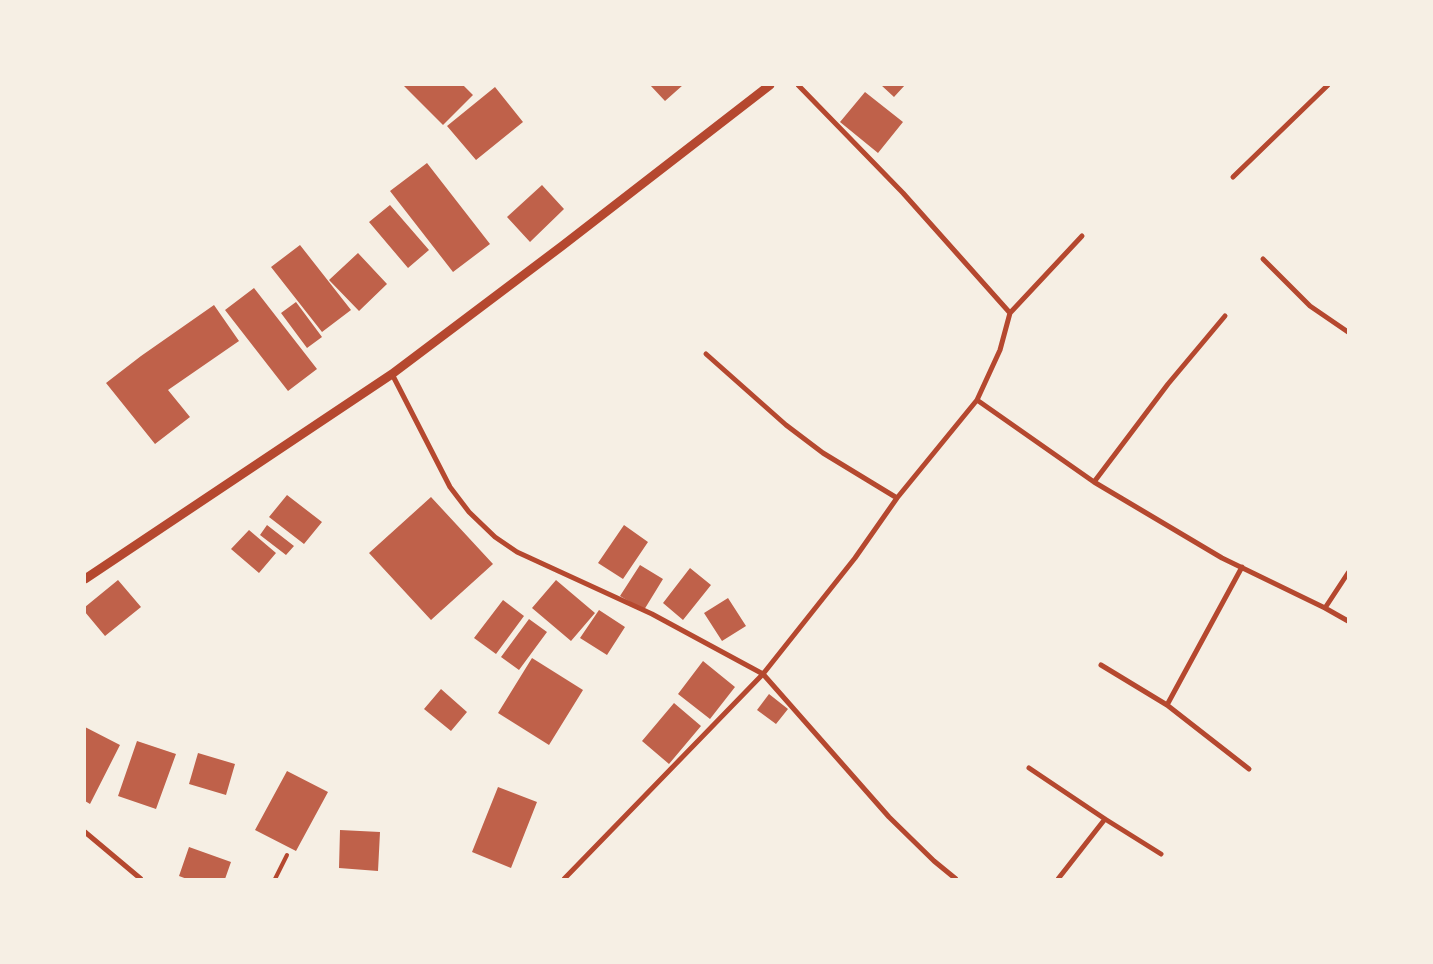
<!DOCTYPE html>
<html>
<head>
<meta charset="utf-8">
<style>
  body { margin:0 }
  #map { position:relative; width:1433px; height:964px; overflow:hidden; background:#f6efe4; font-family:Ubuntu,sans-serif }
  canvas { display:block }
  .frame { position:absolute; inset:0; border:86px solid #f6efe4; pointer-events:none }
</style>
</head>
<body>
<div id="map">
<canvas width="1433" height="964"></canvas>
<div class="frame"></div>
</div>
<script>
const c = document.querySelector('canvas').getContext('2d');
c.lineJoin = 'round';
function fill(path, color) { c.fillStyle = color; c.fill(path, 'evenodd'); }
function trace(path, color, width, dash) { c.strokeStyle = color; c.lineWidth = width; c.lineCap = dash ? 'butt' : 'round'; c.setLineDash(dash || []); c.stroke(path); }
fill(new Path2D(`
  M403 85H463L473 95 443 125Z
  M650 85H683L665 101Z
  M881 85H905L894 97Z
  M495 87 523 122 476 160 447 126Z
  M865 92 903 122 878 153 840 122Z
  M427 163 490 244 453 272 390 191Z
  M542 185 564 209 530 242 507 217Z
  M390 205 429 250 408 268 369 222Z
  M300 245 351 310 322 332 271 267Z
  M358 253 387 284 359 311 329 280Z
  M254 288 317 369 288 391 225 310Z
  M296 302 322 337 307 348 281 313Z
  M214 305 239 341 168 390 190 417 155 444 106 383 141 356Z
  M287 495 322 522 304 544 269 517Z
  M431 497 493 564 431 620 369 553Z
  M267 525 294 546 286 555 260 535Z
  M624 525 648 542 623 579 598 563Z
  M249 530 276 553 259 573 231 549Z
  M640 565 663 579 644 610 620 596Z
  M690 568 711 585 683 620 663 603Z
  M118 580 141 607 105 636 85 612V607Z
  M556 580 595 613 571 641 532 608Z
  M728 598 746 626 722 641 704 613Z
  M503 600 524 616 496 654 474 638Z
  M599 610 625 627 607 655 580 638Z
  M529 619 547 632 519 670 501 657Z
  M532 658 583 690 549 745 498 713Z
  M703 661 735 687 710 719 678 694Z
  M441 689 467 712 451 731 424 709Z
  M769 694 788 709 776 724 757 710Z
  M674 703 701 726 669 764 642 741Z
  M85 727 120 745 90 804 85 801Z
  M137 741 176 754 156 809 118 796Z
  M198 753 235 764 226 795 189 784Z
  M287 771 328 792 296 851 255 830Z
  M498 787 537 802 511 868 472 852Z
  M340 830 380 832 378 871 339 868Z
  M189 847 231 862 225 879H187L179 876Z`), '#bf614a');
trace(new Path2D(`
  M275 879 287 855`), '#b5482f', 4);
trace(new Path2D(`
  M798 85 903 193 1010 313
  M1233 177 1328 85
  M1263 259 1310 306 1348 332
  M706 354 786 425 823 453 897 498
  M392 374 450 487 469 512 495 537 517 552 652 614 763 674 889 817 934 861 956 879
  M977 400 1094 482 1222 558 1325 608 1348 621
  M1094 482 1168 384 1225 316
  M1325 608 1348 573
  M1101 665 1167 705 1249 769
  M1167 705 1242 567
  M1029 768 1105 819 1161 854
  M85 832 141 879
  M564 879 763 674 855 558 897 498 977 400 1000 350 1010 313 1082 236
  M1058 879 1105 819`), '#b5482f', 5);
trace(new Path2D(`
  M85 579 392 374 562 246 770 85`), '#b5482f', 9);
</script>
</body>
</html>
